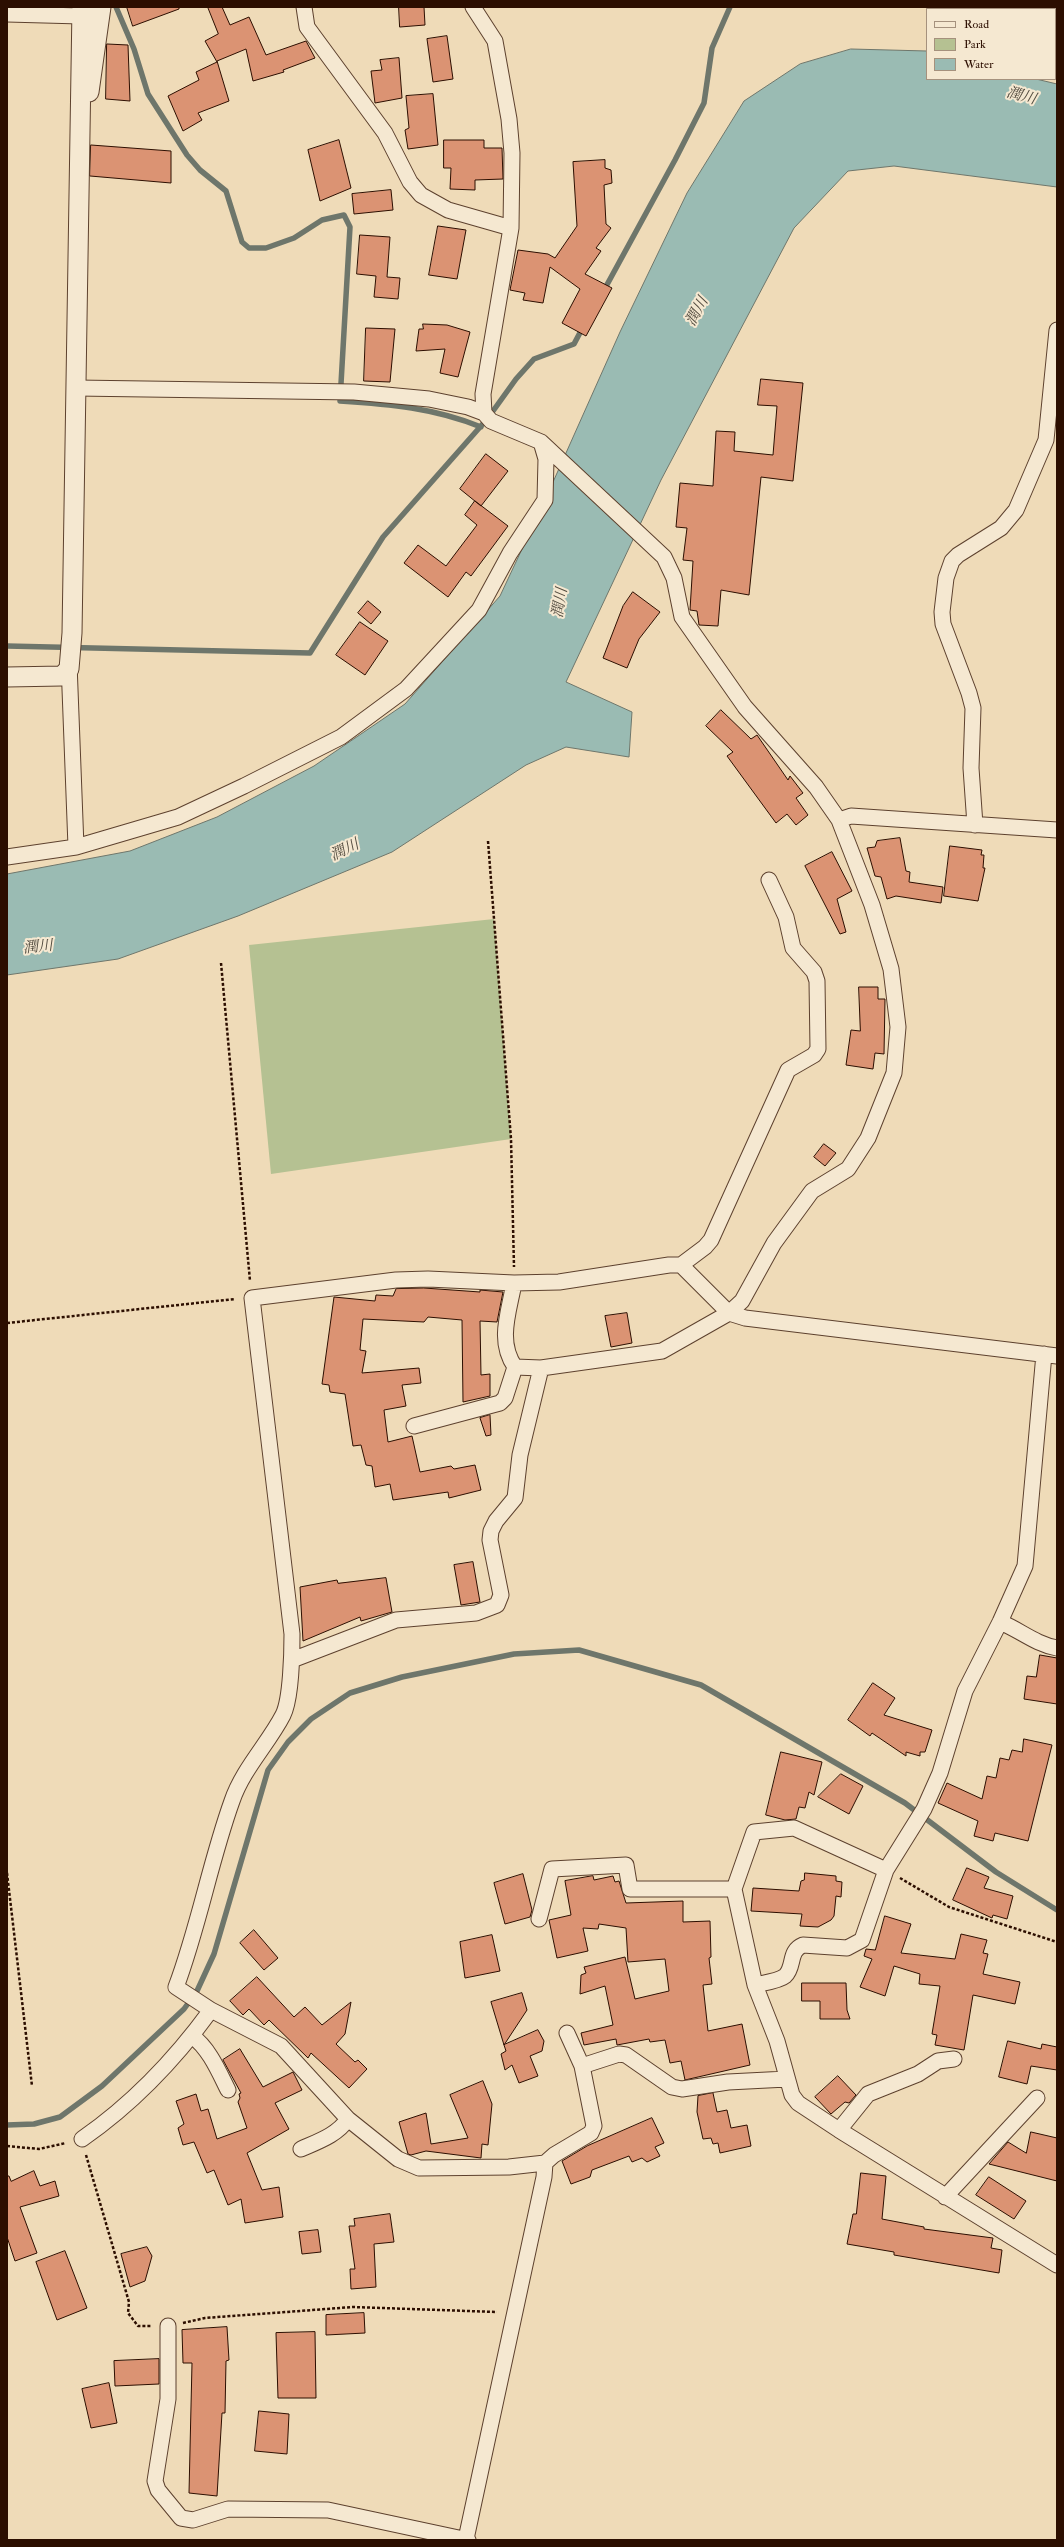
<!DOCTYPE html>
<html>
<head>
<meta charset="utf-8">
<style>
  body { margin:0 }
  #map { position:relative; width:1064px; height:2547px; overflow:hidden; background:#efdbb8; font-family:"IM FELL Double Pica",serif }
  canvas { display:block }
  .frame { position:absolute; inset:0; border:8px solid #2c0e00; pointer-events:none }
  .legend { position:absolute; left:926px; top:8px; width:130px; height:72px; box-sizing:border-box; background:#f5e8d1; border:1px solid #a5917d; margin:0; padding:5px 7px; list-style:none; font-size:12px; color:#2c0e00 }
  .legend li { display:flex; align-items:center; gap:8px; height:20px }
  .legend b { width:20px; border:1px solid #a5917d }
</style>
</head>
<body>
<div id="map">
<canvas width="1064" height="2547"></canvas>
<div class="frame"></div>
<ul class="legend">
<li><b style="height:5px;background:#f5e8d1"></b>Road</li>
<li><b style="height:11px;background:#b5c192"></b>Park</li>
<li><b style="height:11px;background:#9abbb3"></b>Water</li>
</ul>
</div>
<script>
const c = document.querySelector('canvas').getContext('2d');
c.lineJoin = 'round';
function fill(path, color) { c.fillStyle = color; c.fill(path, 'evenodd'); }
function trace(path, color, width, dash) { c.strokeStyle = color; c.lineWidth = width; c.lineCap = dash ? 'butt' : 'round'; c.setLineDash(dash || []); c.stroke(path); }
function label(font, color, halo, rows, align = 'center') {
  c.font = font + ' "IM FELL Double Pica","Noto Serif JP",serif'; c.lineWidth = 4; c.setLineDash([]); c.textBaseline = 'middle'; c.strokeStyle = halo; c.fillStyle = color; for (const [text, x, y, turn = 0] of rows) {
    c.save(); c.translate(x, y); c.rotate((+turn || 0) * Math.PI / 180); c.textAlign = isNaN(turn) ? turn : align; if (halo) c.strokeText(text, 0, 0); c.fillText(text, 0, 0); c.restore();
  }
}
fill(new Path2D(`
  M494 919 511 1139 271 1174 249 945Z`), '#b5c192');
const water = new Path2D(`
  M851 49 927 51V79H1036L1057 84V187L894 166 848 171 794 228 661 480 566 682 632 712 629 757 566 747 526 765 392 852 238 916 118 959 7 975V874L130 851 217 817 314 766 405 704 500 596 545 500 620 332 687 193 744 101 800 64Z`);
fill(water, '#9abbb3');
trace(water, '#6e766b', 1);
trace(new Path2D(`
  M116 7 134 49 148 94 187 155 200 170 226 191 242 242 249 248H266L294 238 322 220 344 215 350 227 340 401C389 404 435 408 481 427
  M603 292 675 160 704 103 712 48 730 7
  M7 646 310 653 383 537 488 418 516 379 534 359 574 344 583 327
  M7 2125 34 2124 60 2117 102 2086 184 2009 197 1991 214 1954 268 1770 288 1742 311 1719 350 1693 402 1677 514 1654 579 1650 701 1685 905 1803 996 1872 1057 1910`), '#6e766b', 5.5);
const building = new Path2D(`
  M127 7H179V9L133 26Z
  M208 7H222L230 25 249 17 266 55 306 41 315 58 283 70 284 72 253 81 246 49 217 61 229 101 198 113 202 120 183 131 168 96 199 80 196 72 217 62 205 41 218 34Z
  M399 7H424L425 25 400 27Z
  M447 36 453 79 433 82 427 39Z
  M107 44 128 45 130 101 106 99Z
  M399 58 402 98 375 103 371 71 382 70 380 60Z
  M433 94 438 145 408 149 405 130 409 128 406 96Z
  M339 140 351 188 320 201 308 150Z
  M444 140H484V148H502L503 179 475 180V190L450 189 451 168H444Z
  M91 145 171 151V183L90 176Z
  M605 160V168L611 170 612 183 604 185 606 224 611 228 596 248 601 251 585 274 612 288 586 336 562 323 580 289 550 267 543 303 523 300 525 293 510 290 518 250 548 254 555 258 577 226 573 162Z
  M391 190 393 210 354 214 352 194Z
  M438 226 466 230 457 279 429 275Z
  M360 235 390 237 387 277 400 278 398 299 374 297 376 276 357 274Z
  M423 324 447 325 470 332 458 377 440 373 445 349 416 351 419 329H423Z
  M366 328 395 329 390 382 364 381Z
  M761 379 803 383 793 481 761 477 749 595 721 590 718 626 699 625 697 611 690 610 693 561 683 560 687 528 676 527 680 483 713 486 716 431 735 432 734 451 773 455 777 406 758 405Z
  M486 454 508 471 481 506 460 489Z
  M475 501 508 526 471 576 466 572 448 597 404 563 418 545 446 566 477 525 465 515Z
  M633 592 660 612 639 639 627 668 603 658 623 606Z
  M368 601 381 612 371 624 358 613Z
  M360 622 388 641 365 675 336 655Z
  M721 710 751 739 757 735 788 780 790 776 803 793 796 798 808 815 796 825 787 814 776 823 727 756 733 752 706 726Z
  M900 838 906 871 910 872 909 882 943 887 941 903 896 896 887 899 881 877 875 876 867 848 875 847 877 841Z
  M950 846 982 850 981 855H984L983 868H985L978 901 944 896Z
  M832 852 852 891 837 899 846 932 840 934 805 866Z
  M859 987H878V999H885L884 1054 875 1053 873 1069 846 1065 851 1030 860 1031Z
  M824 1144 836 1153 825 1166 814 1157Z
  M424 1288 480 1292V1290L503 1292 497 1322 480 1321 481 1375 490 1374V1396L463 1402 462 1320 428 1317 424 1322 363 1319 360 1350 366 1351 362 1373 419 1368 421 1383 402 1385 406 1406 384 1410 388 1442 412 1436 420 1472 451 1466 454 1469 475 1465 481 1490 449 1498 448 1492 393 1500 390 1484 375 1487 372 1466 366 1465 361 1445 353 1446 345 1394 330 1392 329 1385 322 1384 334 1297 375 1301 376 1295 393 1296 396 1289Z
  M627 1313 632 1343 611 1347 605 1316Z
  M490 1415 491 1435 486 1436 480 1418Z
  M473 1562 480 1602 461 1605 454 1565Z
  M386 1578 392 1612 361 1621 360 1617 303 1641 300 1587 337 1580 338 1583Z
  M1040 1655 1057 1658V1704L1024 1699 1027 1676 1036 1677Z
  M873 1683 895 1698 884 1715 932 1730 925 1752H920V1756L906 1752V1756L872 1733 870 1736 848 1720Z
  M1024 1739 1052 1745 1028 1841 995 1833 993 1841 974 1836 978 1821 938 1803 947 1783 982 1799 987 1776 996 1778 1000 1758 1009 1760 1012 1750 1022 1752Z
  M781 1752 822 1762 814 1795 809 1792 805 1808 799 1807 796 1819 785 1820 766 1815Z
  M841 1774 863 1786 849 1814 818 1797Z
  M967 1868 989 1877 984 1888 1013 1896 1007 1919 993 1915 992 1918 953 1900Z
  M805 1873 836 1876V1881L842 1882 841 1897 836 1896 834 1916 831 1920 818 1927 800 1926 802 1914 751 1911 753 1888 799 1891 801 1881 804 1880Z
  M523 1874 532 1910 530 1917 505 1924 494 1883Z
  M593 1876 594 1880 613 1876 615 1882 619 1881 626 1903 683 1901V1922L710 1921 711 1957 709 1958 712 1984 703 1985 708 2031 742 2024 750 2065 685 2080 681 2061 670 2063 665 2040 650 2042 649 2039 617 2045 616 2039 584 2045 581 2033 613 2025 605 1986 580 1994 581 1975 586 1973 584 1967 625 1957 635 1999 669 1991 665 1959 628 1962 626 1928 599 1924 598 1929 583 1928 588 1951 557 1958 549 1920 571 1915 565 1881Z
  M885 1916 911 1924 901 1953 955 1959 961 1934 987 1940 983 1953 988 1954 983 1974 1020 1982 1015 2004 973 1995 964 2050 935 2045 937 2035 932 2034 940 1986 919 1984 920 1974 894 1966 885 1996 860 1987 872 1959 864 1956 866 1949 875 1950Z
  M254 1930 278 1958 264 1970 240 1943Z
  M492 1935 500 1971 465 1978 460 1942Z
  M257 1977 294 2017 305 2007 322 2025 351 2002 345 2034 336 2044 355 2062 358 2060 367 2069 349 2088 311 2053 308 2058 269 2020 264 2025 249 2009 243 2015 230 2001Z
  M802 1983H846L847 2010 850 2019H820V2001H802Z
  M522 1993 527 2010 504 2045 491 2002Z
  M538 2030 544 2041 542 2051 530 2056 538 2076 519 2083 512 2065 505 2070 501 2054 506 2051 504 2045Z
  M1008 2041 1041 2049 1042 2044 1057 2047V2070L1031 2066 1027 2084 999 2077Z
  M240 2049 263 2087 293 2072 302 2090 275 2103 289 2129 247 2153 262 2190 279 2187 283 2217 245 2223 241 2199 228 2205 214 2170 207 2173 194 2142 183 2145 178 2128 184 2124 176 2101 196 2094 201 2111 208 2109 217 2139 247 2128 238 2102 240 2098 239 2094 241 2093 223 2060Z
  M838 2076 856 2095 849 2103 845 2102 831 2114 815 2097Z
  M483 2081 492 2104 488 2145 482 2144 481 2158 426 2151 411 2155 408 2154 399 2122 426 2113 431 2144 468 2138 450 2095Z
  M713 2093 717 2112 727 2110 731 2128 747 2125 751 2146 720 2153 718 2143 713 2144 711 2138 703 2139 697 2112 698 2096Z
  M652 2118 664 2143 655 2147 660 2156 647 2162 642 2158 632 2162 629 2156 592 2170 590 2177 571 2184 562 2161 587 2146Z
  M1031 2132 1057 2138V2181L989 2164 1008 2142 1026 2153Z
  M34 2171 40 2186 55 2181 59 2196 20 2207 37 2253 15 2261 7 2237V2176H9L11 2181Z
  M861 2173 886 2176 882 2219 924 2227V2229L993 2238 991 2248 1002 2250 999 2273 894 2255V2252L847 2244 853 2214H856Z
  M989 2177 1026 2201 1014 2219 976 2195Z
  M390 2214 394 2242 374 2244 376 2287 351 2289 350 2269H355L349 2226H355L354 2219Z
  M318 2230 321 2252 302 2254 299 2232Z
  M147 2247 152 2256 145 2281 130 2287 121 2254Z
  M65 2251 87 2308 57 2320 36 2262Z
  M364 2313 365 2333 326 2335V2315Z
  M227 2327 229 2360 226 2361 225 2413H222L217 2496 189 2493 192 2363H183L182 2330Z
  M315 2332 316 2398H278L276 2333Z
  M159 2359V2384L115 2386 114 2361Z
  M109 2383 117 2423 91 2428 82 2389Z
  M259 2411 289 2414 287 2454 255 2451Z`);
fill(building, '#db9373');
trace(building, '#2c0e00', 1);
const minor = new Path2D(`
  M304 7 307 27 385 133 410 182 421 195 448 210 511 228 483 394 484 413
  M473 7 495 41 509 119 512 153 511 228
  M7 14 81 16
  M76 388 354 392 429 399 468 407 484 413 491 421 541 442 664 557 674 578 682 617 745 707 816 787 839 820 872 905 891 969 898 1027 894 1073 868 1138 848 1169 812 1191 774 1243 742 1301 729 1313 662 1351 541 1368 515 1367
  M839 820 851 816 1057 830
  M975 825 971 768 973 708 969 693 943 624 942 612 946 578 952 561 958 555 1001 528 1016 510 1046 440 1057 330
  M76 847 178 817 244 786 341 737 406 689 479 610 510 553 545 500 546 459 541 442
  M7 857 76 847 69 663
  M681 1265 705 1247 711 1240 788 1070 814 1055 818 1049 817 981 814 972 793 948 786 917 769 880
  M414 1426 500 1403 505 1398 515 1367C497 1341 509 1312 514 1283
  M1000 1622C1020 1630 1035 1644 1057 1648
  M292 1660 396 1620 476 1613 497 1605 501 1595 490 1540 491 1531 496 1521 515 1498 520 1455 541 1368
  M886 1870 794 1828 754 1832 734 1889 755 1985 777 2041 792 2095 798 2103 839 2130 1057 2265
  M539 1919 552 1869 626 1865 630 1889H734
  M755 1985C763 1983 779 1981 785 1976 795 1967 788 1951 803 1945L847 1948 862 1940 886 1870 924 1809 940 1773 965 1691 1000 1622 1025 1566 1044 1354
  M192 2036C209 2048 219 2072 228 2090
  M582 2066 619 2054 626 2055 672 2087 682 2089 728 2082 787 2079
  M839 2130 868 2094 918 2074 938 2061 954 2059
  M82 2139C131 2105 176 2058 211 2010
  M301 2149C319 2141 337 2135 348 2119
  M545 2163 554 2155 591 2133 594 2126 582 2066 567 2033
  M945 2197 1037 2098
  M168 2326V2399L155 2481 158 2490 181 2518 193 2520 228 2509 328 2510 468 2540
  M466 2539 544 2177 545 2163 509 2167 419 2168 398 2159 348 2119 281 2046 211 2010 176 1987C199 1926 210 1862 232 1801 243 1769 268 1744 283 1715 291 1699 292 1652 292 1634L252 1298 396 1280 428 1279 514 1283 559 1282 669 1265H681L729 1313 745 1318 1057 1356`);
const tertiary = new Path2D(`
  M89 92 101 7
  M7 677 62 676 69 669 72 633 82 7`);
trace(minor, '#5d412e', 17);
trace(tertiary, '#5d412e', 21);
trace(new Path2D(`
  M488 841 511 1139 514 1267
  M221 963 250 1281
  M7 1323 235 1299
  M7 1873 32 2086
  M900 1878 949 1907 1057 1942
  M7 2146 39 2149 66 2143
  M86 2155 129 2302 128 2313 138 2326H151
  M183 2323 205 2318 353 2307 497 2312`), '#2c0e00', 2.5, [3, 2]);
trace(minor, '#f5e8d1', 15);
trace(tertiary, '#f5e8d1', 19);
label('italic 15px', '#524b3f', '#f5e8d1', [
  ["潤川",1021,97,15],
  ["潤川",698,312,-61],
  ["潤川",561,603,-81],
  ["潤川",345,851,-26],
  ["潤川",38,948,-6]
]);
</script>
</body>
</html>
